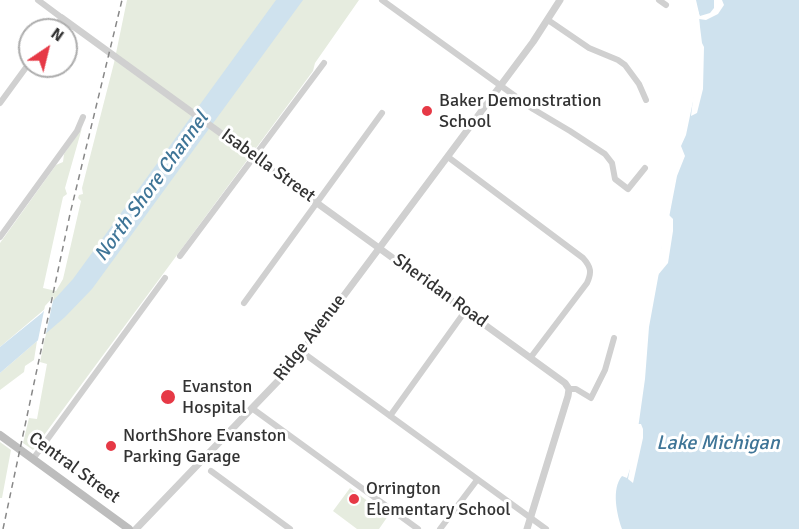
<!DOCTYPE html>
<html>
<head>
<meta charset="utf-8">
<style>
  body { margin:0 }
  #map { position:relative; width:799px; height:529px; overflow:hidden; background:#fff; font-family:Signika,sans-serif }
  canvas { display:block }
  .north { position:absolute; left:18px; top:18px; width:60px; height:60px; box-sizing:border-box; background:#fff; border:2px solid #adadad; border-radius:50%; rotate:35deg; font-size:16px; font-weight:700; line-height:24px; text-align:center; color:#333 }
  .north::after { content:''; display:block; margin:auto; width:21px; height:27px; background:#e63946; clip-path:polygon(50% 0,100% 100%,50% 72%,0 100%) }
</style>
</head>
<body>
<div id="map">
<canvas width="799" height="529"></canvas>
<div class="north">N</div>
</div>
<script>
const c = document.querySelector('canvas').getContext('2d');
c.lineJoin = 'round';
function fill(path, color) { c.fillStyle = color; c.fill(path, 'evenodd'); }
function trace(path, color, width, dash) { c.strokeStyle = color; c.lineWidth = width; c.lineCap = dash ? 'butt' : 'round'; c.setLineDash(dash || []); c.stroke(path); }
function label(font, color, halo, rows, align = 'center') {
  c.font = font + ' Signika,sans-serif'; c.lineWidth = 6; c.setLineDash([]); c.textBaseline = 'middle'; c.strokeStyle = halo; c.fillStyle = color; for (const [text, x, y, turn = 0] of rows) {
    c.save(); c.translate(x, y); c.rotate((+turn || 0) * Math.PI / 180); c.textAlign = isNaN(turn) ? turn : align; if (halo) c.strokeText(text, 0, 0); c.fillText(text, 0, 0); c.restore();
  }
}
fill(new Path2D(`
  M127 0H359L315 63 313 71 33 450 23 443 29 418 37 419 47 364 40 362 52 303 0 347V243L56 165 63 162 64 154 82 128 65 188 67 194 63 197 43 288 56 291 63 279 81 201 78 198 79 195 83 194 82 188 114 63Z
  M37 341 34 360 25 366 24 372 0 390V373Z
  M0 442 11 450 2 498H0Z
  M350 488 388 516 379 529H357L333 511Z`), '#e6ecdf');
fill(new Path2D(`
  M276 0H303L92 289 65 317 0 373V347L42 313 73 279Z
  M696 0H799V529H622C617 515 611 489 622 476L627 478 634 457 645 379 649 327 660 267 662 246 667 228 677 176 685 156 681 146 686 135 696 87 700 44 699 13Z`), '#cfe2ee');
fill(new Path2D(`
  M714 0H722L724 5 718 14 706 20 699 19 702 43 704 47 703 89 697 113 691 116 698 56 695 23 696 10 698 11 700 16 710 13 714 8Z
  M669 215 673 219V231L668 263 658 275 662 241Z
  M54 296 45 338 37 345 45 306Z
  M638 424H641L643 429V438L633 483 628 479Z`), '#fff');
trace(new Path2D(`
  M38 0 62 18 53 30
  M382 0 533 109 570 131 605 154 612 163 615 179 628 189 645 168
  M659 0 666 5
  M548 20 589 48 618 60 625 65 639 84 646 100
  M0 103 30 62
  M448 157 583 258C591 267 592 272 587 283L531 357
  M0 237 77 131 83 117
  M180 256 324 63
  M244 303 382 113
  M302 352 546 529
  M569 389H576L591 398 605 370 614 338
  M253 409 418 529
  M390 416 466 310
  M33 459 165 278
  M211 471 290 529
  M440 529 477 480`), '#d0d0d0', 6);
trace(new Path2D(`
  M62 18 565 383 569 389 568 396 527 529
  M136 529 279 380 310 341 533 42 560 0`), '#d0d0d0', 7);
trace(new Path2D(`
  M0 435 129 529`), '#bdbdbd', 8);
trace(new Path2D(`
  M3 529 70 214 122 0`), '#888', 1.5, [6, 4.5]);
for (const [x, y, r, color] of [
  [427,111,6,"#e63946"],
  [168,397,8,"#e63946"],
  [111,446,6,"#e63946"],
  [354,499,6,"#e63946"]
]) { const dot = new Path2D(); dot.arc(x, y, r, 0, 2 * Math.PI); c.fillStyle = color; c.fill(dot); trace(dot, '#fff', 2); }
label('18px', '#333', '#fff', [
  ["Baker Demonstration",439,101],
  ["School",439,122],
  ["Evanston",182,387],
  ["Hospital",182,408],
  ["NorthShore Evanston",123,436],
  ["Parking Garage",123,457],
  ["Orrington",366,489],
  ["Elementary School",366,510]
], 'left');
label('18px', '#333', '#fff', [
  ["Isabella Street",268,166,36],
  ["Sheridan Road",440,291,36],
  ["Ridge Avenue",310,338,-52],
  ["Central Street",74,468,36]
]);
label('italic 20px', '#3f7597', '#fff', [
  ["North Shore Channel",152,187,-54],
  ["Lake Michigan",718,444]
]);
</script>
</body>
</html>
